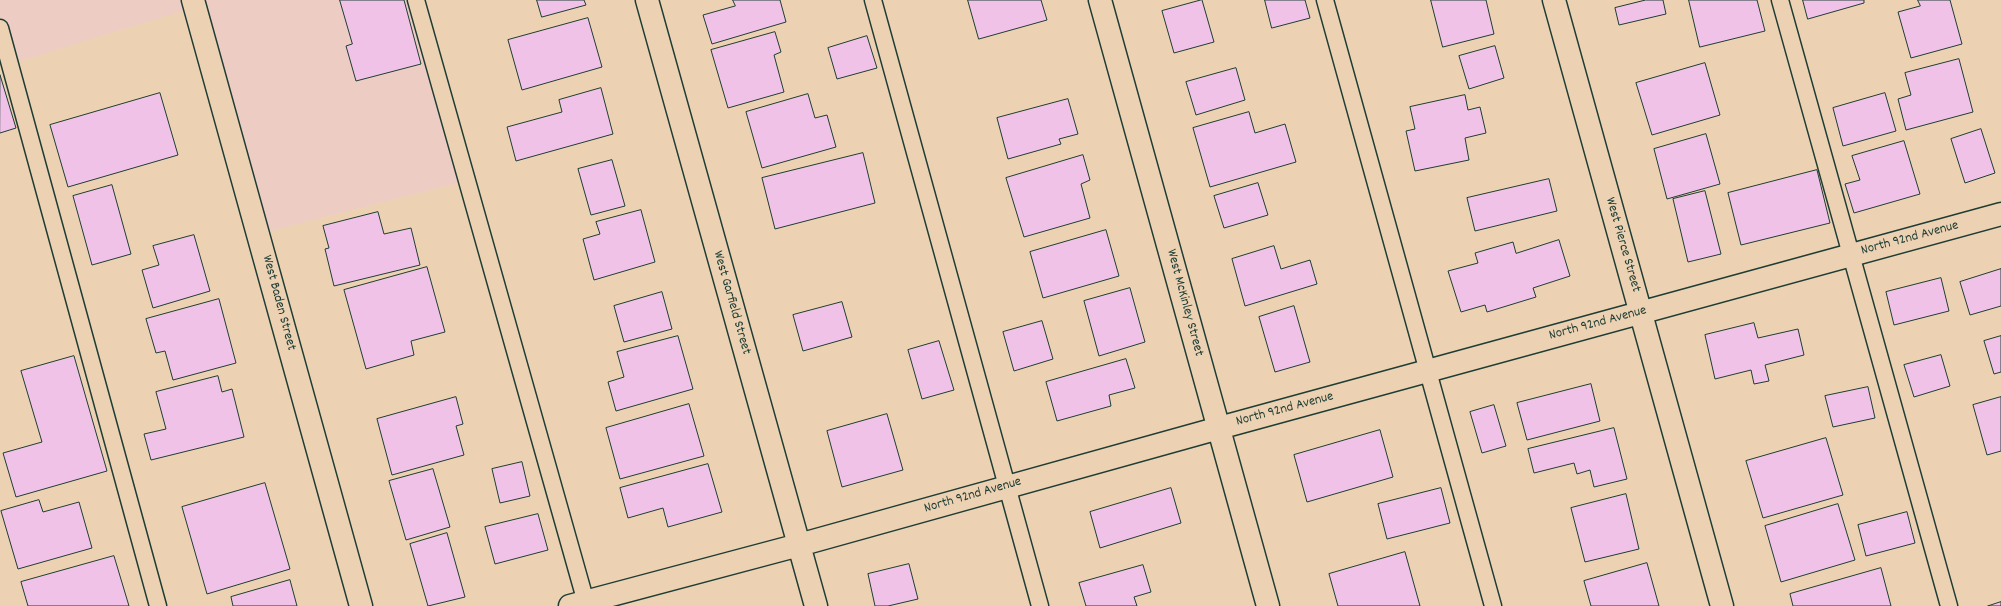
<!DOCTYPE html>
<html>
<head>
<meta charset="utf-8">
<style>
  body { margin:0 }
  canvas { display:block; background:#ecd2b3 }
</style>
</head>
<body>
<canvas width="2001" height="606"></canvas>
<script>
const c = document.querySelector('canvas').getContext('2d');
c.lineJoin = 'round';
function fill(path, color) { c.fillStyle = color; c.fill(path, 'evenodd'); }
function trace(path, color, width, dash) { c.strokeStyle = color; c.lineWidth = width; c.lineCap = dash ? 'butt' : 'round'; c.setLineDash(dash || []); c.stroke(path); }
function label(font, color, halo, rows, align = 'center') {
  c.font = font + ' Dekko,sans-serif'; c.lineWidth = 3.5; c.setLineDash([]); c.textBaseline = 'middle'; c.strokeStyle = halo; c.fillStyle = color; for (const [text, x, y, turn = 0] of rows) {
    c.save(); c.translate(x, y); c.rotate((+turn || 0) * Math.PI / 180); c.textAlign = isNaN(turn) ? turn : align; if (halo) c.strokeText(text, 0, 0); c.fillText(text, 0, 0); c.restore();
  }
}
fill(new Path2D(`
  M0 0H413L462 182 258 234 195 7 11 64 0 25Z`), '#edcdc3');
const building = new Path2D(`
  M340 0H404L421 64 356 81 346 46 352 44Z
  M537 0H584L586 5 542 17Z
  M733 0H780L786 22 712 44 703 15 735 6Z
  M968 0H1041L1047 20 979 39Z
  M1202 0 1214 42 1174 53 1162 11Z
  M1265 0H1305L1310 18 1272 28Z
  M1431 0H1486L1494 34 1443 47Z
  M1646 0H1663L1666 14 1619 25 1615 8Z
  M1689 0H1757L1765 31 1700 47Z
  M1803 0H1864V3L1808 19Z
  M1918 0H1950L1962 44 1911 58 1898 12 1920 6Z
  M588 18 602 67 522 90 508 40Z
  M775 32 781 52 774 55 784 92 728 108 711 50Z
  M867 36 877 68 837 79 828 48Z
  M1495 46 1504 78 1469 89 1459 56Z
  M1959 59 1973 112 1906 130 1898 99 1911 95 1905 73Z
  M1705 63 1720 115 1652 135 1636 83Z
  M1236 68 1245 100 1196 115 1186 82Z
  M0 75 16 128 0 133Z
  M601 88 613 134 516 161 507 127 562 112 559 100Z
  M160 93 178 155 68 187 50 125Z
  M1885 93 1896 131 1843 146 1833 108Z
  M808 94 815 118 827 115 836 147 762 168 746 112Z
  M1465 95 1468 110 1480 107 1486 133 1465 138 1469 160 1415 171 1406 131 1415 129 1410 107Z
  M1068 99 1078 134 1059 139 1061 144 1008 159 997 118Z
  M1249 112 1255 133 1285 124 1296 162 1210 187 1193 128Z
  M1981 129 1995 173 1965 183 1951 139Z
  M1706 134 1720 184 1667 199 1654 149Z
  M1904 141 1920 194 1854 213 1845 184 1860 180 1852 156Z
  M863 153 875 203 775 229 762 178Z
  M1083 155 1090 180 1081 184 1090 218 1024 237 1006 178Z
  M612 160 625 206 591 215 578 169Z
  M1817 170 1830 223 1741 245 1728 193Z
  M1549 179 1557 211 1475 231 1467 198Z
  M1258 183 1268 215 1224 228 1214 196Z
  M112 185 131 254 92 265 73 196Z
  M1705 191 1721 254 1688 262 1673 199Z
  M641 210 655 262 594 280 583 239 600 234 596 222Z
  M378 212 384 234 411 228 420 265 334 286 325 249 329 248 323 226Z
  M1106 230 1119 276 1043 298 1030 252Z
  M194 235 210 291 153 308 142 270 159 265 153 246Z
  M1559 240 1570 276 1533 288 1536 297 1487 312 1485 305 1461 312 1448 271 1478 263 1475 253 1513 242 1516 253Z
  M1274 246 1281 269 1310 260 1317 284 1245 306 1232 259Z
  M427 267 445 332 411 341 414 355 366 369 344 290Z
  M2001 269V306L1970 315 1960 282Z
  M1941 278 1949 311 1894 325 1886 292Z
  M1130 288 1145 342 1099 356 1084 301Z
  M662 292 672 329 624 342 614 306Z
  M219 299 236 363 173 380 165 351 156 353 146 319Z
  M842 302 852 337 803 351 793 315Z
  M1294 306 1310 362 1275 372 1259 317Z
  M1042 321 1053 359 1014 371 1003 332Z
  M1754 323 1758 338 1798 329 1804 355 1765 365 1769 381 1754 384 1751 370 1715 379 1705 335Z
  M678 336 693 389 616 411 608 382 624 377 617 352Z
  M2001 336V372L1994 374 1984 341Z
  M939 341 954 390 922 399 908 350Z
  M1941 355 1950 386 1914 397 1904 365Z
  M74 356 107 471 16 497 3 453 42 442 21 371Z
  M1126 359 1135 388 1109 395 1111 406 1057 421 1046 382Z
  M218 376 222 392 232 389 244 437 151 460 144 434 166 429 156 392Z
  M1591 384 1600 421 1527 440 1517 403Z
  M1868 387 1875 418 1833 427 1825 396Z
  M456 397 463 424 456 426 464 455 392 475 377 419Z
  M2001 397V451L1987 455 1973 405Z
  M689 404 704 456 620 479 606 428Z
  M1494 405 1506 446 1482 453 1470 412Z
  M887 414 903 470 842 487 827 431Z
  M1614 428 1627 479 1594 487 1590 470 1577 474 1574 463 1534 473 1528 449Z
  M1380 430 1393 477 1307 502 1294 455Z
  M1826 438 1843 495 1763 518 1746 461Z
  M522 462 530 496 500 503 492 469Z
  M708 464 722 512 668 527 663 508 628 518 620 488Z
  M433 469 450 527 406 540 389 481Z
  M265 483 290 569 207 594 182 507Z
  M1171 488 1181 523 1100 548 1090 512Z
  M1441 488 1450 523 1387 539 1378 504Z
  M1626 494 1639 549 1585 562 1571 508Z
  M39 500 43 512 79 502 92 548 18 569 1 511Z
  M1838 504 1855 560 1781 582 1765 526Z
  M1907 512 1915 543 1866 556 1858 525Z
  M538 514 548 550 495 564 485 527Z
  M447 533 465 597 428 606 410 544Z
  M1405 552 1420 606H1338L1329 574Z
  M114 556 129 606H28L21 582Z
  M1647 563 1659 606H1591L1584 581Z
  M909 564 918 599 888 606H875L868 574Z
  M1143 565 1151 592 1134 597 1137 606H1086L1079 583Z
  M1881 568 1891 606H1793L1790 594Z
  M290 580 297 606H233L231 597Z
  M2001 602V606H1988Z`);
fill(building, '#f0c2e7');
trace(building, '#1f3d34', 1);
const service = new Path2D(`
  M416 0 587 606
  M873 0 1040 606
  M1325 0 1493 606
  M1780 0 1949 606
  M0 28 158 606`);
const minor = new Path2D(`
  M193 0 361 606
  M647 0 816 606
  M1100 0 1268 606
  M1554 0 1722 606
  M570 606 799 545 1219 428 2001 214`);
trace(service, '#1f3d34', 19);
trace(minor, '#1f3d34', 25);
trace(service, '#ecd2b3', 16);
trace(minor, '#ecd2b3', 22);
label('14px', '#1f3d34', '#ecd2b3', [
  ["North 92nd Avenue",1910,239,-15],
  ["West Pierce Street",1622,245,74],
  ["West Baden Street",278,303,75],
  ["West Garfield Street",731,303,74],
  ["West McKinley Street",1184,303,75],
  ["North 92nd Avenue",1598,324,-15],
  ["North 92nd Avenue",1285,410,-15],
  ["North 92nd Avenue",973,496,-16]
]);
</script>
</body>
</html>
